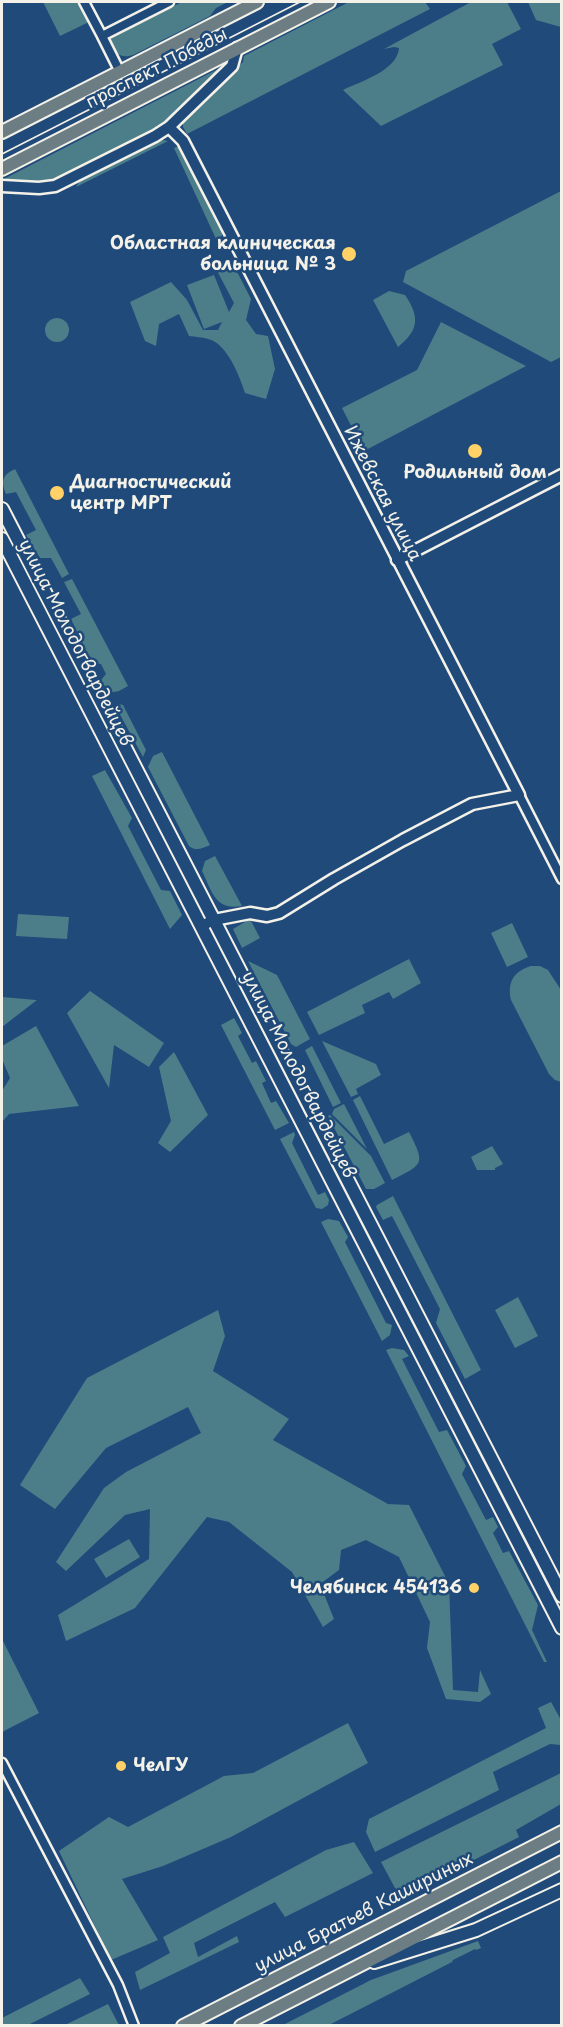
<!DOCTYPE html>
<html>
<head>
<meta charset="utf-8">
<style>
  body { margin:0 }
  #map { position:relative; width:563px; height:2027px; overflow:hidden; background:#1f4a7a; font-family:"Playpen Sans",sans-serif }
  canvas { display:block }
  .frame { position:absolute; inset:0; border:3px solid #f4f1e8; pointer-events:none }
</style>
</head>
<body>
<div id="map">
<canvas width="563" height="2027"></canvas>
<div class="frame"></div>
</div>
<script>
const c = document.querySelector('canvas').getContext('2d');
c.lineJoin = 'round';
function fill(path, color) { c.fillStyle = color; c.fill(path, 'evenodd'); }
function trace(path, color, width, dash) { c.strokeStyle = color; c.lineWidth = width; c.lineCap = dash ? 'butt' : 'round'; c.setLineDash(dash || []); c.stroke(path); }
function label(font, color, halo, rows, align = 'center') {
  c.font = font + ' "Playpen Sans",sans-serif'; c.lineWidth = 5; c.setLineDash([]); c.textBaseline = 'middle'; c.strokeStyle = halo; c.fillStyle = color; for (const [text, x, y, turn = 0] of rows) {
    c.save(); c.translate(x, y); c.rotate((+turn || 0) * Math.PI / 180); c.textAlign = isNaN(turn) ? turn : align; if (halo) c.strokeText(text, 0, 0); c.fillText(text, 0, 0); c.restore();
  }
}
fill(new Path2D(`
  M43 2H79L89 22 60 36Z
  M182 2H228L216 8 210 16 133 55C120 59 115 53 109 42L113 36Z
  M349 2H425L430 9 187 134 183 127V120L243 62 244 56Z
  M471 2H507L521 29 492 44 503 65 381 126 343 90C361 81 397 71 399 48L394 47 384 49Z
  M528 2H561V27L536 20Z
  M222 67 161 125 49 182 2 180Z
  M162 140 168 141 76 187 81 179 151 143Z
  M179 146 223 231 221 238 217 241 174 148Z
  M561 191V357L551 362 403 282 406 271Z
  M230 258 251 299 246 320 256 334 268 336 275 369 266 399 245 393C240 377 227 343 208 339 202 337 195 337 189 336L179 314 159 324 156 346 145 341 130 302 171 282 187 300 203 330H218L222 322 204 329 187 285 214 275 229 312 234 303 214 265Z
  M389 291 405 295C420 317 419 330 398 347L373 300Z
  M45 330a12 12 0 1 1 24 0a12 12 0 1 1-24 0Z
  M441 322 526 366 364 451 342 408 417 370Z
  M15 469 69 574 62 578 51 558H40L26 535 36 530 16 492 6 494C1 481 2 475 15 469Z
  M72 579 128 686 119 691 109 693 101 680 106 674 101 664 92 663 71 619 81 614 64 582Z
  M119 704 123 705 146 750 143 757 117 709Z
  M162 752 210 845C202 848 197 852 189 846L148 767 153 756Z
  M105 770 132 818 128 826 161 890 170 891 182 915 170 929 92 776Z
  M215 856 242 906C215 911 212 891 202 871L205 861Z
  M18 914 69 917 67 939 16 936Z
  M250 919 260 938 242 948 233 929Z
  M512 923 528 957 507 967 491 933Z
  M409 959 421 983 393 999 389 992 362 1005 365 1013 319 1035 307 1012Z
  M248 961 277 975 310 1039 296 1047 291 1044Z
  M531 966H540L548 970 561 990V1082L555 1080 549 1074 511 1000C507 982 514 971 531 966Z
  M90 991 164 1043 149 1067 114 1045 109 1088 67 1013Z
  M2 997 36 1000H37L2 1027Z
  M234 1018 242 1033 238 1036 252 1063 256 1061 266 1081 262 1083 271 1103 276 1101 289 1123 275 1130 221 1025Z
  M36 1026 79 1106 9 1114 2 1122V1091L10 1078 2 1059V1046Z
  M322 1041 376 1064 381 1075 356 1089 358 1094 351 1097Z
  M312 1046 341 1103 333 1107 305 1050Z
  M174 1052 208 1115 170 1152 158 1143 171 1121 159 1067Z
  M360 1096 384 1144 409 1132C426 1165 423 1164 392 1180L353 1100Z
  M344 1104 367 1149 332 1114 334 1109Z
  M330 1115 371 1156 385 1183 374 1189H366L328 1116Z
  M294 1132 295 1135 292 1143 318 1195 325 1192 329 1200 328 1205 322 1209 316 1208 280 1139Z
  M492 1146 503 1164 495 1168V1170H477L471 1157Z
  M393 1196 481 1370 465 1379 436 1323 440 1309 392 1216 383 1220 376 1207 377 1205Z
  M328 1219 339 1221 348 1237 345 1242 386 1323 392 1325 390 1335 382 1341 321 1222Z
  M518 1297 538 1336 515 1348 495 1310Z
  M218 1310 225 1336 213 1371 289 1419 273 1440 388 1504 409 1505 449 1584 453 1690 478 1692 480 1670 491 1694 480 1702 446 1699 427 1648 430 1622 399 1557 366 1540 341 1550 339 1570 320 1584 334 1619 323 1627 292 1572 229 1522 207 1517 135 1608 66 1641 58 1615 149 1559 150 1509 125 1515 66 1571 56 1562 104 1488 126 1472 201 1433 188 1407 106 1448 55 1509 20 1485 87 1378Z
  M392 1348 404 1350 409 1356 402 1359 439 1432 447 1430 466 1466 462 1474 486 1520 493 1517 498 1527 493 1533 503 1553 509 1551 538 1605 532 1630 547 1662H544L386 1350Z
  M129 1539 140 1557 106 1578 94 1559Z
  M2 1639 39 1713 2 1732Z
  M551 1702 561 1720V1745L550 1744 493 1772 499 1790 375 1852 366 1832 369 1819 546 1728 538 1708Z
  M348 1723 368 1763 231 1837 163 1866 122 1879 158 1940 111 1960 59 1851 109 1817 128 1827 224 1776 253 1773Z
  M561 1773V1804L516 1830 519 1837 407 1894H404L395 1888 381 1862Z
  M354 1842 373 1873 285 1917 275 1902 194 1943 198 1957 237 1936 239 1942 140 1990 135 1972 170 1953 163 1937 326 1850Z
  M478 1941 481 1948 476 1950 475 1949 453 1960 452 1962 329 2025H283L371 1980Z
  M80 1978 90 1994 28 2025H2V2018Z
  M108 2004 119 2025H65Z`), '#4c7e8a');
const minor = new Path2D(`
  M84 2 102 36
  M120 72 102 36 169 2
  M519 795 562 879
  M2 1763 118 1985 134 2026`);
const tertiary = new Path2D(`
  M169 127 183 141 519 795 472 804 403 840 334 879 279 913 267 916 250 913 214 920 201 926
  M2 186 39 188 55 186 155 136 169 127 232 66 237 48
  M397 560 562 475`);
const secondary = new Path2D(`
  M2 509 562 1596
  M2 539 562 1628
  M374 1962 476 1930 562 1890`);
const primary = new Path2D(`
  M2 132 257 2
  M2 169 329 2
  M183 2026 562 1832
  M241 2026 562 1862`);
trace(minor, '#f4f1e8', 13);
trace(tertiary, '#f4f1e8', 15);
trace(secondary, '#f4f1e8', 16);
trace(primary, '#f4f1e8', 16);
trace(minor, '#1f4a7a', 8);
trace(tertiary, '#1f4a7a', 10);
trace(secondary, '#1f4a7a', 12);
trace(primary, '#6c7e84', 12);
trace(new Path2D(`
  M2 154 300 2`), '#f4f1e8', 1.5);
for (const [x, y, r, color] of [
  [349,254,8,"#ffd166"],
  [475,451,8,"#ffd166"],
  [57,493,8,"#ffd166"],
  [474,1588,6,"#ffd166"],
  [121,1766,6,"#ffd166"]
]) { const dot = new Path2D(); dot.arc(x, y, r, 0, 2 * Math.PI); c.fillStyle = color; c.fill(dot); trace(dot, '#1f4a7a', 2); }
label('18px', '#f4f1e8', '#1f4a7a', [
  ["проспект Победы",157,69,-27],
  ["Ижевская улица",382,494,63],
  ["улица Молодогвардейцев",75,643,63],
  ["улица Молодогвардейцев",298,1075,63],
  ["улица Братьев Кашириных",364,1913,-27]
]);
label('bold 18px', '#f4f1e8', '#1f4a7a', [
  ["Областная клиническая",336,244],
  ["больница № 3",336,265],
  ["Родильный дом",475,473,"center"],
  ["Диагностический",70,483,"left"],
  ["центр МРТ",70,504,"left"],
  ["Челябинск 454136",462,1588],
  ["ЧелГУ",133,1766,"left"]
], 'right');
</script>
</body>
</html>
